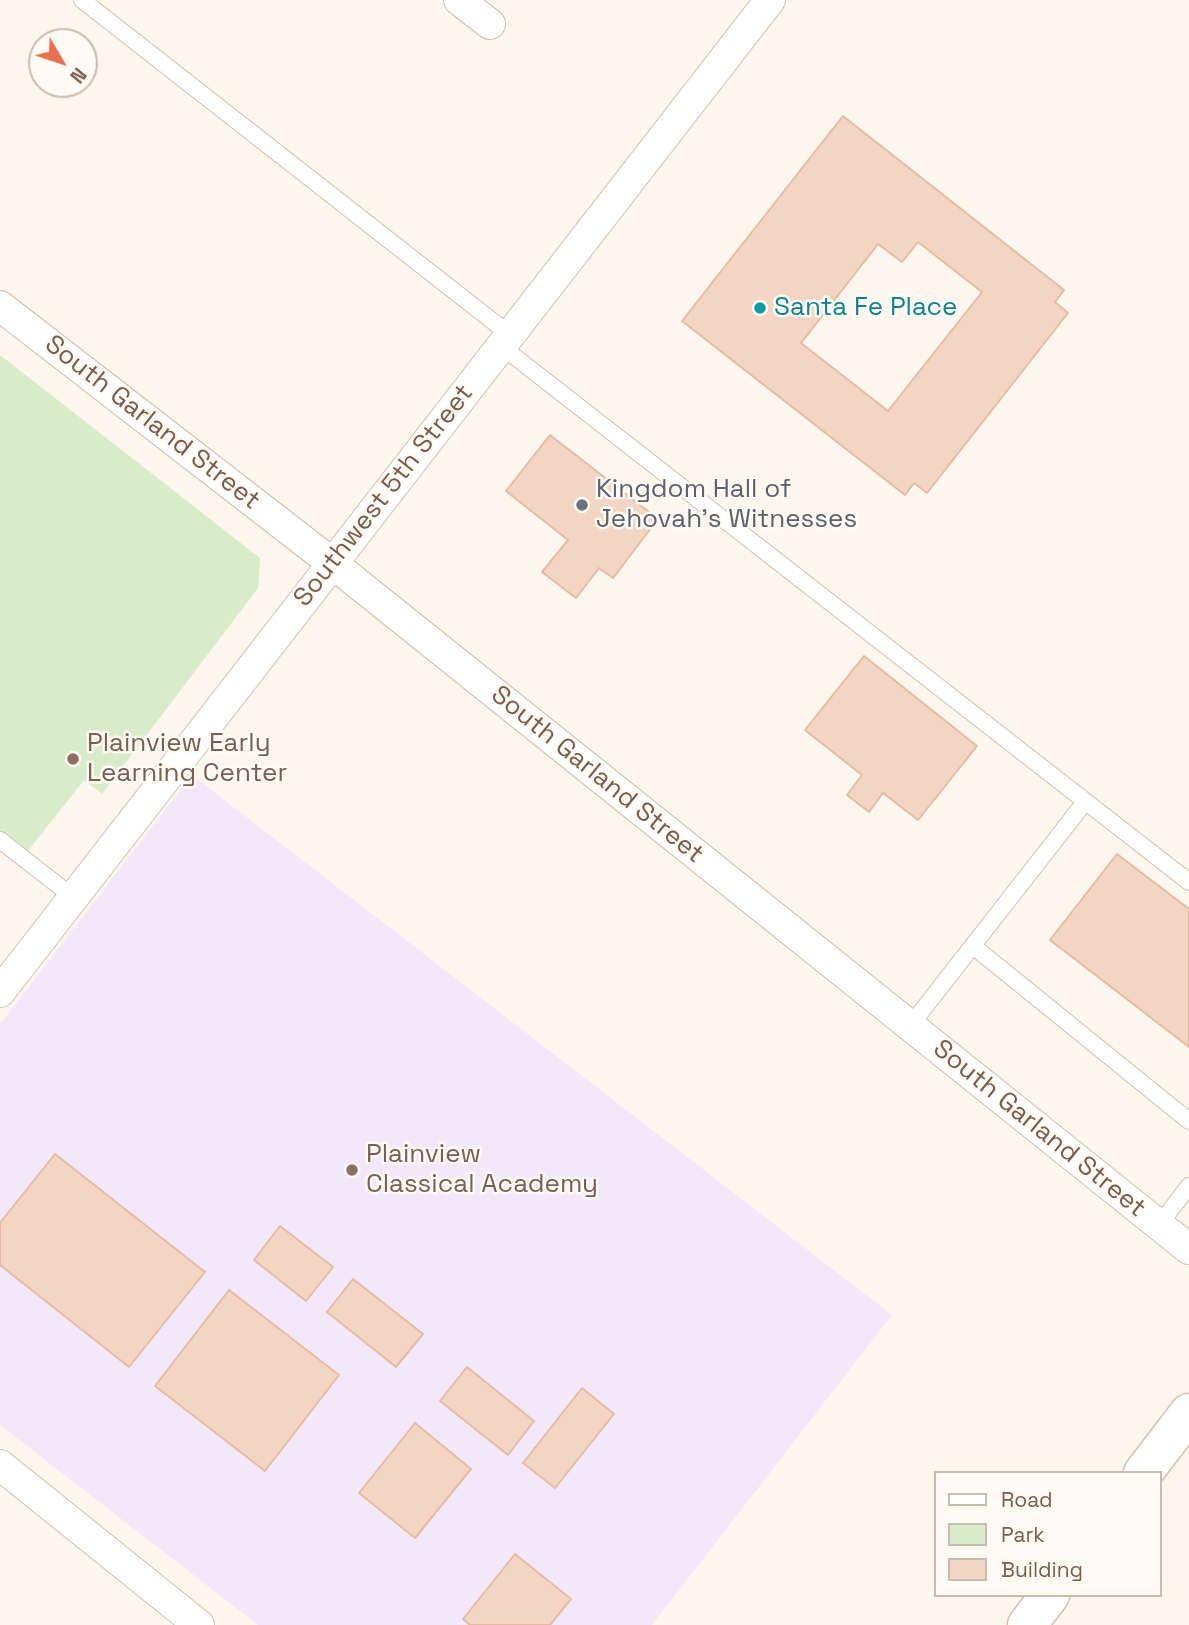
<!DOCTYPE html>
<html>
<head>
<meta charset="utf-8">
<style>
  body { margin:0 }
  #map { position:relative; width:1189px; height:1625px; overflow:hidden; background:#fdf6ec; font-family:"Space Grotesk",sans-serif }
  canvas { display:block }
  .legend { position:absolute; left:934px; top:1471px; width:228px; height:126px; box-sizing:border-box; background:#fffaf3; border:2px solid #cabbb1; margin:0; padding:9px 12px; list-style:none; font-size:21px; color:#7a5c4d }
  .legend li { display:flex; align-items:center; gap:14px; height:35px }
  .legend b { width:35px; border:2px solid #cabbb1 }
  .north { position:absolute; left:28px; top:28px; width:70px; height:70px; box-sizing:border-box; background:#fffaf3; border:2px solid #cabbb1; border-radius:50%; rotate:129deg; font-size:19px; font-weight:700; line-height:28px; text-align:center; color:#7a5c4d }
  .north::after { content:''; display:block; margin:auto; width:24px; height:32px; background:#e76f51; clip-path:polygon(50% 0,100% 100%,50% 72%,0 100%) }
</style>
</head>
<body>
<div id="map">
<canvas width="1189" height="1625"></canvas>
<ul class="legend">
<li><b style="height:9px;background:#fff"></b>Road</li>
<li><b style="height:19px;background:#d8ecc9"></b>Park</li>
<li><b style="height:19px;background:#f3d5c3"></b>Building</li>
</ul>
<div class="north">N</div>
</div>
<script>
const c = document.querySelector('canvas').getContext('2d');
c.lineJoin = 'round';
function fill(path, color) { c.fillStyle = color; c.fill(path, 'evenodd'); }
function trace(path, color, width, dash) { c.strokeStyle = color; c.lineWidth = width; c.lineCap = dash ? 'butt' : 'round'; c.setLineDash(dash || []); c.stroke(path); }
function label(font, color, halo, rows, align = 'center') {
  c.font = font + ' "Space Grotesk",sans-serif'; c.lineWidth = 5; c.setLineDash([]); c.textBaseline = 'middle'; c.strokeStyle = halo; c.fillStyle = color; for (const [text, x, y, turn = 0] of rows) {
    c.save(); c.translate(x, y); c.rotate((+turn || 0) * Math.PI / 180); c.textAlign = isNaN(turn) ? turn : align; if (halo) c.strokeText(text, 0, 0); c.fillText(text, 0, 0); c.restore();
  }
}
fill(new Path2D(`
  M192 775 892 1315 652 1625H258L0 1425V1024Z`), '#f3e8fa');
fill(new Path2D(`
  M0 355 260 558 258 588 102 794 84 780 27 852 0 831Z`), '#d8ecc9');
const building = new Path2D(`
  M843 116 1064 290 1055 302 1068 313 927 493 914 483 905 495 682 321ZM918 242 982 292 888 411 801 343 878 244 902 262Z
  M550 435 658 519 613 578 599 568 576 598 542 572 568 540 506 491Z
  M864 656 977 746 918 820 883 793 869 812 847 795 862 775 805 730Z
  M1117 854 1189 909V1047L1050 940Z
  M55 1154 205 1272 129 1367 0 1265V1223Z
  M280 1226 333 1267 306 1301 254 1260Z
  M353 1279 423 1334 396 1367 327 1312Z
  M229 1290 339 1375 265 1471 155 1386Z
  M467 1367 534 1421 508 1455 440 1401Z
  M582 1388 614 1414 555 1488 523 1463Z
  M415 1423 471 1469 415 1538 359 1493Z
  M515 1554 571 1599 550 1625H470L463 1619Z`);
fill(building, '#f3d5c3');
trace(building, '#e6bba3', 2);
const lane = new Path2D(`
  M82 0 509 334
  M501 346 1189 882
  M0 840 73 897
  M973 946 1189 1121
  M910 1026 1085 802
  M1159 1225 1189 1186`);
const street = new Path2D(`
  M459 0 490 24
  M0 306 332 563 1189 1249
  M0 992 770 0
  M0 1465 199 1625`);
const secondary = new Path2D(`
  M1143 1473 1189 1413
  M1027 1625 1050 1595`);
trace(lane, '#d1beb0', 18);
trace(street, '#d1beb0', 32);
trace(secondary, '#d6c0b0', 41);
trace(lane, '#fff', 16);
trace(street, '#fff', 30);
trace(secondary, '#fff', 38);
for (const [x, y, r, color] of [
  [760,308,7,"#0f9aa8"],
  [582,505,7,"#6b7280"],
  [73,759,7,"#8d6e63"],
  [352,1170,7,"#8d6e63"]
]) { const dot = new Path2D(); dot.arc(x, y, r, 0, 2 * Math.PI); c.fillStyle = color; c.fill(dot); trace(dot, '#fffaf3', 2.5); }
label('26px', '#0d838f', '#fffaf3', [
  ["Santa Fe Place",774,308]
], 'left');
label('26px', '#7a5c4d', '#fffaf3', [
  ["South Garland Street",152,423,38],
  ["Southwest 5th Street",384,496,-52],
  ["South Garland Street",597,775,39],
  ["South Garland Street",1039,1129,39]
]);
label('26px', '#5b616d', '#fffaf3', [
  ["Kingdom Hall of",596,490],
  ["Jehovah's Witnesses",596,520]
], 'left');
label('26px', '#785e54', '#fffaf3', [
  ["Plainview Early",87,744],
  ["Learning Center",87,774],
  ["Plainview",366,1155],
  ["Classical Academy",366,1185]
], 'left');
</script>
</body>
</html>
